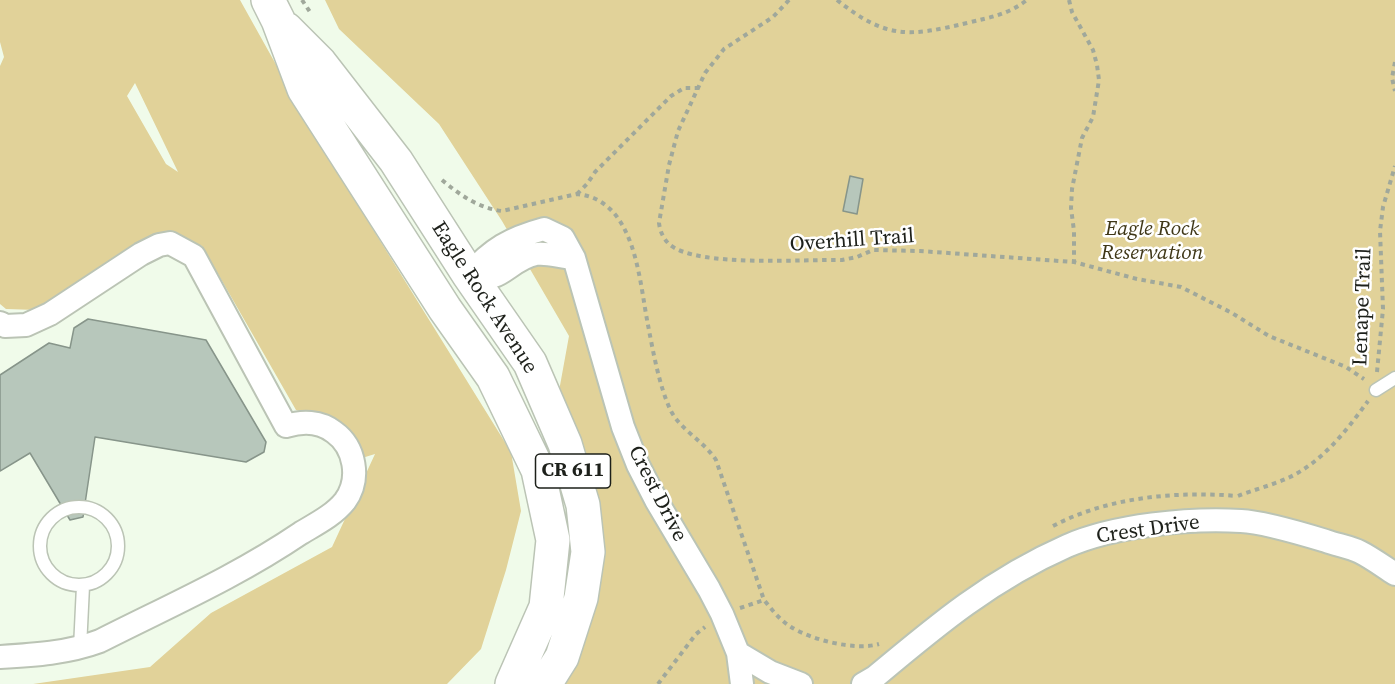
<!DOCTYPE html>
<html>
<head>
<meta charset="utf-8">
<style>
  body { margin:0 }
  canvas { display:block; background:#f0fbea }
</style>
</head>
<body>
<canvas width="1395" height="684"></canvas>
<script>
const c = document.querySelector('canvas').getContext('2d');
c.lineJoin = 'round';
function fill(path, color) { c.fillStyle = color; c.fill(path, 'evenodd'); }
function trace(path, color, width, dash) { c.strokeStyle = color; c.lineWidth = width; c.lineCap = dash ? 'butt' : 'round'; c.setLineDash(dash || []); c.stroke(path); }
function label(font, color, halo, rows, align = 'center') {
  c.font = font + ' "Source Serif 4",serif'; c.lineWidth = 5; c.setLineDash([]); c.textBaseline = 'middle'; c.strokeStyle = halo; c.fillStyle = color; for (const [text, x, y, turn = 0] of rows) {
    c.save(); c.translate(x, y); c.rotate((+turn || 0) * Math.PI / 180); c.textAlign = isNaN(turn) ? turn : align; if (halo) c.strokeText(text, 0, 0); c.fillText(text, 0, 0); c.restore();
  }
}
fill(new Path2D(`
  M0 0H240L322 147 511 452 521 511 506 570 481 649 447 684H33L150 667 211 613 332 547 375 454 362 458 332 420 296 410 202 246 174 237 37 310 6 309 0 304V66L4 57 0 42ZM135 83 178 172 166 164 127 96Z
  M325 0H1395V684H549L575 630 579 501 559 391 569 336 502 221 439 124 339 29Z`), '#e1d299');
const building = new Path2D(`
  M850 176 863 179 857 214 843 211Z
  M88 319 206 340 266 442 264 452 246 462 95 437 83 517 70 520 30 453 0 471V375L49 343 70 348 74 328Z`);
fill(building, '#b7c7bb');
trace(building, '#87958a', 1.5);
const service = new Path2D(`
  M1376 390 1395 378
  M40 546a39 39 0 1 1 78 0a39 39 0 1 1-78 0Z
  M80 648 83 586`);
const minor = new Path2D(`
  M469 275C491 249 511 238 544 229L563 238 574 258 623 427 638 465 656 500 709 589 722 614 738 653 742 684
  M469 275C476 275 487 278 494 276 505 273 518 257 536 254 548 252 562 258 574 258
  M0 323 5 326 26 325 50 314 141 254 159 245 170 243 194 256 286 426C302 421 320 421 334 432 355 447 361 479 345 501 334 515 316 524 301 533 236 577 169 606 100 641 68 653 34 655 0 657
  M738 653 770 672 801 684
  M863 684 875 677C937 625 992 579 1067 546 1115 525 1189 518 1241 521 1264 522 1303 534 1326 541 1337 545 1350 547 1360 552 1372 558 1384 567 1395 574`);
const primary = new Path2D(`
  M268 0 278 20 304 89 445 309 493 377 538 470 553 540 546 607 512 684
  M286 29 320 63 396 161 469 275 530 363 565 444 583 505 588 552 581 598 562 657 545 684`);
trace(service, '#bbc4b5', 15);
trace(minor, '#bbc4b5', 26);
trace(primary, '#bbc4b5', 36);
trace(new Path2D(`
  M302 0 310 12
  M789 0 773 17 724 49 705 73 678 131 669 165 659 223C660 231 663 238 669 244 696 268 805 259 842 260L857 257 873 250 920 251 1074 262 1137 279 1181 287 1232 313 1269 336 1346 367 1364 379
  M837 0C886 39 908 37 967 23 991 17 1007 15 1027 0
  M1069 0 1072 12 1093 50 1097 65 1099 80 1093 117 1082 138 1072 189 1071 208 1074 231V262
  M1395 62 1392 78 1395 91
  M442 180C460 195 478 208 502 211L577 194C636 200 639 280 648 325 653 351 659 385 670 409 679 429 704 441 716 460L764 600
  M577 194 587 184 595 172 671 96 684 88H698
  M1377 372 1383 309 1380 231 1383 207 1395 166
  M1238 496C1253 490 1273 485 1290 477 1323 461 1347 430 1368 401
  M1053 526C1108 497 1176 491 1237 496
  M740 608 764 600C772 610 780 620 791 627 812 640 855 651 879 644
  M658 684 696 634 705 627`), '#a0a89b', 4, [4.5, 4.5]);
trace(service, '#fff', 12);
trace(minor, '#fff', 22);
trace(primary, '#fff', 33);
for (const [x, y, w] of [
  [573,471,75]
]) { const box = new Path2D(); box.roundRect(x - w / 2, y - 17, w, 34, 4.5); c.fillStyle = '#fff'; c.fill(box); trace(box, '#1d201a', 1.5); }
label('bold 20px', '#1d201a', null, [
  ["CR 611",573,471]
]);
label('italic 21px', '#3f3717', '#fff', [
  ["Eagle Rock",1152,230],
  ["Reservation",1152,254]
]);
label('21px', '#1d201a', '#fff', [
  ["Overhill Trail",852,241,-4],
  ["Eagle Rock Avenue",484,298,57],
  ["Lenape Trail",1363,307,-88],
  ["Crest Drive",657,494,63],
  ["Crest Drive",1148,530,-8]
]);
</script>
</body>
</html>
